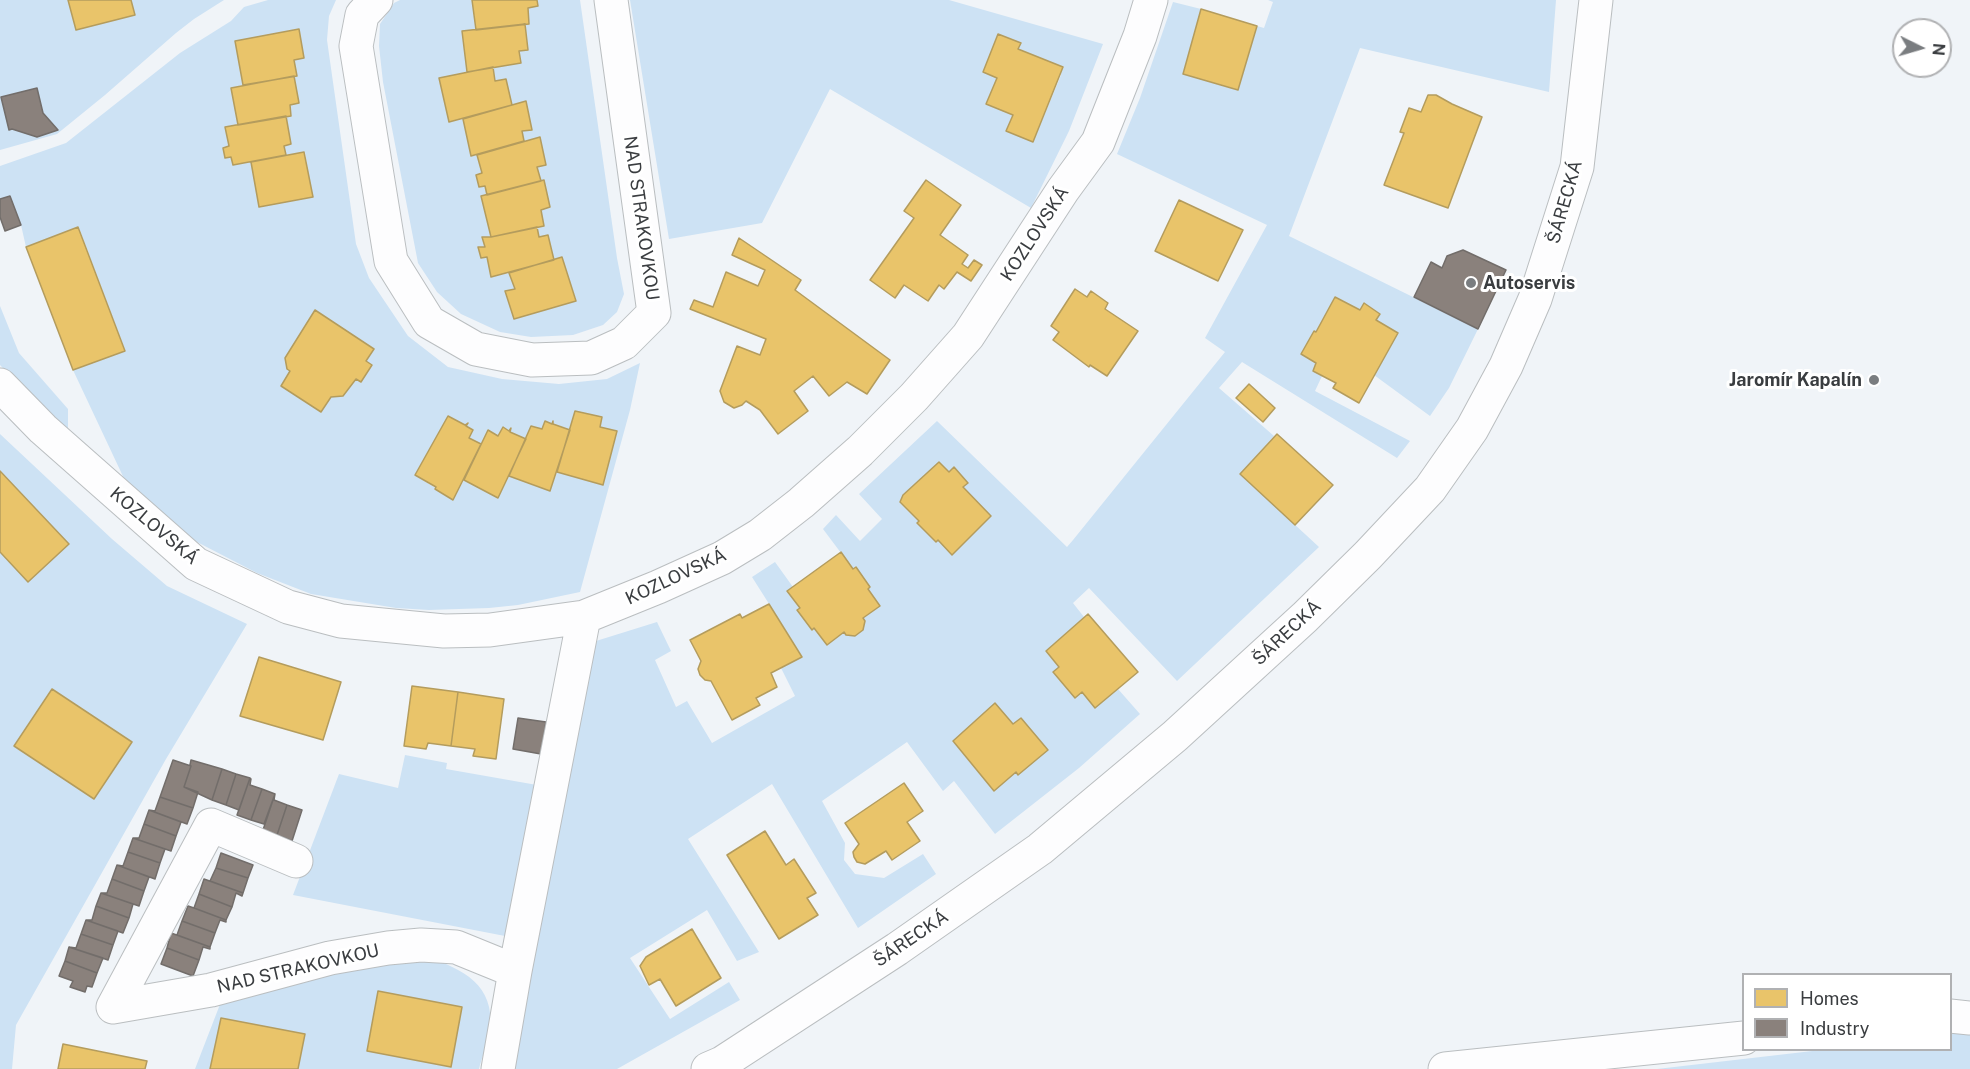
<!DOCTYPE html>
<html>
<head>
<meta charset="utf-8">
<style>
  body { margin:0 }
  #map { position:relative; width:1970px; height:1069px; overflow:hidden; background:#f0f4f8; font-family:"Public Sans",sans-serif }
  canvas { display:block }
  .legend { position:absolute; left:1742px; top:973px; width:210px; height:78px; box-sizing:border-box; background:#fff; border:2px solid #b0b1b3; margin:0; padding:8px 10px; list-style:none; font-size:18px; color:#3a3d40 }
  .legend li { display:flex; align-items:center; gap:12px; height:30px }
  .legend b { width:30px; border:2px solid #b0b1b3 }
  .north { position:absolute; left:1892px; top:18px; width:60px; height:60px; box-sizing:border-box; background:#fff; border:2px solid #b0b1b3; border-radius:50%; rotate:95deg; font-size:16px; font-weight:700; line-height:24px; text-align:center; color:#3a3d40 }
  .north::after { content:''; display:block; margin:auto; width:21px; height:27px; background:#7a7d80; clip-path:polygon(50% 0,100% 100%,50% 72%,0 100%) }
</style>
</head>
<body>
<div id="map">
<canvas width="1970" height="1069"></canvas>
<ul class="legend">
<li><b style="height:16px;background:#e9c46a"></b>Homes</li>
<li><b style="height:16px;background:#8a817c"></b>Industry</li>
</ul>
<div class="north">N</div>
</div>
<script>
const c = document.querySelector('canvas').getContext('2d');
c.lineJoin = 'round';
function fill(path, color) { c.fillStyle = color; c.fill(path, 'evenodd'); }
function trace(path, color, width, dash) { c.strokeStyle = color; c.lineWidth = width; c.lineCap = dash ? 'butt' : 'round'; c.setLineDash(dash || []); c.stroke(path); }
function label(font, color, halo, rows, align = 'center') {
  c.font = font + ' "Public Sans",sans-serif'; c.lineWidth = 6; c.setLineDash([]); c.textBaseline = 'middle'; c.strokeStyle = halo; c.fillStyle = color; for (const [text, x, y, turn = 0] of rows) {
    c.save(); c.translate(x, y); c.rotate((+turn || 0) * Math.PI / 180); c.textAlign = isNaN(turn) ? turn : align; if (halo) c.strokeText(text, 0, 0); c.fillText(text, 0, 0); c.restore();
  }
}
fill(new Path2D(`
  M0 0H68L76 30 135 15 131 0H224L194 19 176 33 105 95 57 134 0 150ZM37 88 43 113 58 130 37 137 12 129 1 97Z
  M268 0H336L329 16 327 40 356 244 369 278 408 336 448 367 502 379 559 384 607 379 640 363 630 410 580 592 518 605 489 608 429 610 396 608 311 594 257 573 195 541 128 487 73 370 125 350 79 228 26 247 21 225 10 196 0 199V166L66 143 180 53 231 21 244 7ZM298 29 303 58 294 60 297 75 294 76 299 103 290 105 291 115 286 116 291 144 284 146 286 155 305 152 312 197 259 207 251 162 233 165 231 157 225 158 223 148 229 146 225 127 238 125 231 88 243 85 235 41ZM315 310 374 349 366 361 361 382 356 379 343 396 331 397 321 412 281 386 290 371 287 369 285 358ZM575 411 602 417 600 427 617 431 603 484 557 472 550 491 509 476 498 498 464 480 453 499 415 475 448 416 465 425 468 423 466 426 469 438 481 444 488 430 498 436 503 427 509 431 511 429 510 432 526 439 531 426 542 429 545 421 552 424 553 421V424L570 430Z
  M400 0H472L476 30 462 32 467 72 439 79 449 122 463 119 471 156 477 155 482 173 476 175 479 187 485 186 487 195 481 196 491 237H482L485 247 479 248 481 258 487 257 491 277 509 273 515 289 506 292 514 319 576 300 562 257 554 260 548 235 539 237 537 227 544 226 541 210 550 207 544 180 541 181 537 167 546 165 540 138 524 141 522 131 531 130 525 102 512 105 506 79 495 81 493 67 521 63 519 51 528 49 525 24 529 23 528 8 538 6 537 0H580L617 258 624 294 617 312 603 325 573 335 531 337 500 332 461 314 437 292 418 263 383 82 379 46 380 24 394 3Z
  M630 0H949L1103 44 1069 131 1031 208 830 89 762 223 669 239ZM998 34 1020 43 1018 49 1061 75 1033 142 1006 131 1013 115 986 104 997 78 983 72Z
  M1268 0H1556L1549 92 1360 48 1289 236 1478 329 1449 388 1430 416 1374 375 1397 333 1376 320 1379 314 1364 303 1360 310 1316 332 1314 331 1301 354 1316 363 1313 371 1322 376 1315 391 1410 441 1397 458 1242 362 1219 388 1274 436 1240 474 1319 547 1177 681 1089 588 1073 603 1084 617 1046 651 1059 667 1053 673 1075 698 1082 692 1095 708 1118 689 1140 714 1079 768 995 834 954 781 943 791 907 742 822 801 845 843 844 860 855 874 884 878 923 854 936 874 858 928 772 784 688 839 759 952 737 961 707 910 630 958 670 1019 729 982 740 1000 617 1069H513L596 641 657 622 671 651 655 660 676 707 687 701 712 743 795 696 781 668 802 656 752 577 775 562 793 587 787 591 800 608 797 610 811 629 814 628 827 645 844 632 846 635C857 636 862 632 865 621L863 618 880 606 868 589 870 587 856 567 853 569 823 529 836 515 860 541 882 519 859 494 937 421 1067 547 1073 540 1225 352 1205 338 1267 225 1117 154 1140 98 1173 2 1201 9 1183 74 1237 90 1257 26 1264 28 1273 2ZM939 462 949 472 954 468 968 483 963 487 991 516 952 554 900 503 903 495ZM995 703 1013 724 1021 718 1047 750 1018 775 1016 772 994 791 953 742Z
  M0 306 19 353 68 409V437L0 365Z
  M0 434 112 539 167 586 247 624 166 759 16 1025 12 1069H0ZM52 689 94 799 14 746Z
  M405 755 447 763 446 769 537 785 505 936 293 895 339 774 398 788Z
  M427 957C463 969 495 985 490 1029 489 1042 482 1056 479 1069H195L224 994Z
  M1970 1032V1069H1657L1821 1050H1950L1951 1034Z`), '#cde2f4');
const homes = new Path2D(`
  M68 0H131L135 15 76 30Z
  M472 0H537L538 6 528 8 529 24 476 30Z
  M1201 9 1257 26 1238 90 1183 74Z
  M525 24 528 50 519 51 521 63 467 72 462 31Z
  M299 29 304 58 294 60 297 76 243 85 235 41Z
  M998 34 1021 43 1018 49 1063 67 1033 142 1006 131 1013 115 986 104 997 78 983 72Z
  M493 67 495 81 506 79 512 105 449 122 439 78Z
  M294 76 299 103 290 105 291 116 238 125 231 88Z
  M1428 95H1436L1452 104 1482 117 1448 208 1384 185 1404 133 1400 132 1409 108 1421 112Z
  M526 101 532 130 522 131 524 141 471 156 463 119Z
  M286 116 291 144 284 146 286 155 233 165 231 157 225 158 223 148 229 146 225 127Z
  M540 137 546 165 537 167 541 181 487 195 485 186 479 187 476 175 482 173 477 155Z
  M304 152 313 197 259 207 251 162Z
  M544 180 550 207 541 210 544 226 491 237 481 196Z
  M926 180 961 205 940 235 968 255 962 264 968 268 974 260 982 265 971 281 957 272 944 289 939 285 928 301 904 285 895 298 870 280 914 218 904 211Z
  M1179 200 1243 230 1218 281 1155 251Z
  M78 227 125 351 73 370 26 247Z
  M537 227 539 237 548 235 554 260 491 277 487 257 481 258 478 247H485L482 237H491Z
  M739 238 801 280 795 290 890 360 867 394 847 382 829 396 813 376 794 391 808 411 778 434 760 410 746 401 742 405 734 408 724 402 720 391 737 346 760 355 766 339 690 309 694 300 713 307 726 272 758 286 765 270 732 255Z
  M562 257 576 301 514 319 505 291 515 289 509 273Z
  M1075 289 1087 297 1091 291 1108 303 1105 309 1138 331 1107 376 1090 365 1089 367 1053 340 1059 332 1051 326Z
  M1335 297 1360 310 1364 303 1380 314 1376 320 1398 333 1359 403 1333 388 1336 383 1313 371 1316 363 1301 354 1314 331 1316 332Z
  M315 310 374 349 366 361 372 365 361 382 356 379 343 396 331 397 321 412 281 386 290 371 287 369 285 358Z
  M1249 384 1275 408 1263 422 1236 398Z
  M575 411 602 417 600 427 617 431 603 485 557 472Z
  M448 416 465 425 468 423 466 426 473 430 469 438 481 444 453 500 435 489 436 487 415 475Z
  M545 421 552 424 553 421V424L570 430 550 491 509 476 531 426 542 429Z
  M503 427 509 431 511 428 510 432 526 439 498 498 464 480 488 430 498 436Z
  M1277 434 1333 485 1295 525 1240 474Z
  M939 462 949 472 954 467 968 483 963 487 991 516 952 555 938 540 936 542 917 523 919 521 900 502 903 495Z
  M0 471 69 544 28 582 0 552Z
  M841 552 853 569 856 567 870 587 868 589 880 606 863 618 865 621 863 630 855 636 846 635 844 632 827 645 814 628 812 630 797 610 800 608 787 591Z
  M769 604 802 657 771 673 777 687 756 698 760 705 732 720 711 681 705 680 700 675 698 669 701 661 690 640 740 614 742 618Z
  M1088 614 1138 672 1095 708 1082 692 1075 698 1053 672 1059 667 1046 651Z
  M259 657 341 682 323 740 240 716Z
  M412 686 458 692 451 746 428 743 426 749 404 746Z
  M52 689 132 742 94 799 14 746Z
  M458 692 504 699 496 759 473 756 475 749 451 746Z
  M995 703 1013 724 1021 718 1048 750 1018 775 1016 772 994 791 953 741Z
  M904 783 923 811 907 822 920 841 892 860 886 851 865 864 857 862 854 857 853 852 859 844 845 823Z
  M765 831 786 865 794 859 816 893 807 898 818 915 779 939 727 855Z
  M692 929 721 978 676 1006 660 979 649 985 640 966 646 957Z
  M378 991 462 1007 451 1067 367 1051Z
  M221 1018 305 1034 298 1069H210Z
  M63 1044 147 1061 145 1069H58Z`);
fill(homes, '#e9c46a');
trace(homes, '#b49c5d', 1.5);
const industry = new Path2D(`
  M37 88 43 113 58 130 37 137 12 129 9 130 1 97Z
  M10 196 21 225 5 231 0 217V199Z
  M1463 250 1506 270 1478 329 1414 297 1431 262 1442 268 1447 256Z
  M518 718 546 722 541 754 513 749Z
  M173 760 191 766 184 787 198 792 193 808 160 797Z
  M191 760 222 769 212 800 184 787 191 766 190 765Z
  M222 769 236 774 226 805 212 800Z
  M236 774 250 778 239 810 226 805Z
  M250 778 251 779 250 785 262 789 251 820 237 815Z
  M262 789 275 794 264 824 251 820Z
  M275 794 274 800 287 805 277 835 263 830Z
  M160 797 193 808 187 824 149 810 155 811Z
  M287 805 302 810 292 841 277 835Z
  M149 810 181 822 176 836 144 824Z
  M144 824 176 836 171 851 133 838H139Z
  M133 838 165 849 160 863 128 852Z
  M128 852 160 863 155 879 117 865 123 866Z
  M221 853 253 865 248 878 216 868Z
  M117 865 149 877 144 891 112 879Z
  M216 868 248 878 243 893 210 881Z
  M112 879 144 891 139 906 101 893H107Z
  M204 879 243 893 242 896 236 893 232 907 199 894Z
  M101 893 133 904 129 918 96 906Z
  M199 894 232 907 226 920 194 908Z
  M96 906 129 918 123 933 86 920H92Z
  M188 906 194 908 226 920V922L220 920 215 933 182 921Z
  M86 920 118 931 113 945 81 934Z
  M182 921 215 933 210 947 177 935Z
  M171 933 210 947V949L203 947 199 960 167 948Z
  M81 934 113 945 108 960 69 947 76 948Z
  M69 947 103 958 97 973 65 961Z
  M167 948 199 960 193 976 161 964Z
  M65 961 97 973 92 987 87 986 85 992 70 987 73 981 59 976Z`);
fill(industry, '#8a817c');
trace(industry, '#726d6a', 1.5);
const minor = new Path2D(`
  M376 0 362 15 356 46 391 261 429 322 476 349 532 360 591 358 624 343 654 313 611 0
  M0 385 43 429 196 564 288 607 341 621 444 631 490 630 584 617 658 587 722 558 760 535 801 503 860 451 914 397 968 336 1063 190 1098 142 1140 36 1151 0
  M113 1007 211 990 330 958 388 948 421 945 456 947 515 971
  M113 1007 211 825 296 861
  M1950 1016 1970 1018
  M498 1069 515 971 584 617
  M708 1069 722 1063 897 949 1040 849 1175 736 1305 617 1368 555 1430 489 1472 429 1506 366 1535 299 1577 167 1596 0
  M1445 1069 1744 1038`);
trace(minor, '#babec0', 35);
trace(minor, '#fdfdfe', 33);
for (const [x, y, r, color] of [
  [1471,283,6,"#7a7d80"],
  [1874,380,6,"#7a7d80"]
]) { const dot = new Path2D(); dot.arc(x, y, r, 0, 2 * Math.PI); c.fillStyle = color; c.fill(dot); trace(dot, '#fff', 2); }
label('18px', '#3a3d40', '#fff', [
  ["ŠÁRECKÁ",1565,202,-74],
  ["NAD STRAKOVKOU",641,218,82],
  ["KOZLOVSKÁ",1035,234,-57],
  ["KOZLOVSKÁ",154,526,40],
  ["KOZLOVSKÁ",676,577,-25],
  ["ŠÁRECKÁ",1287,633,-43],
  ["ŠÁRECKÁ",911,939,-34],
  ["NAD STRAKOVKOU",298,969,-13]
]);
label('bold 18px', '#3a3d40', '#fff', [
  ["Autoservis",1483,283],
  ["Jaromír Kapalín",1862,380,"right"]
], 'left');
</script>
</body>
</html>
